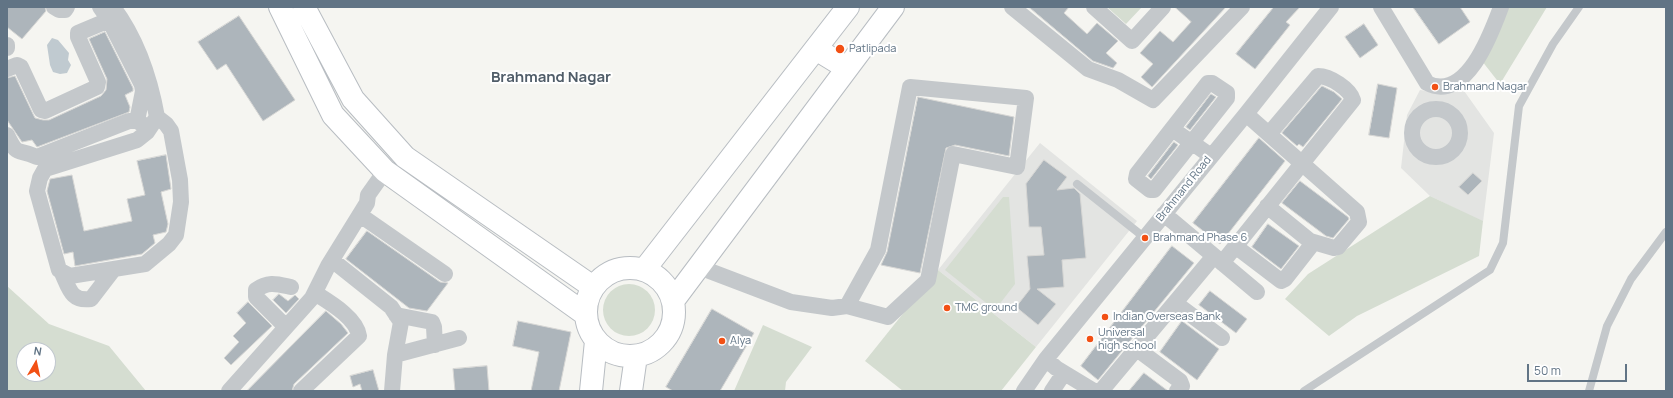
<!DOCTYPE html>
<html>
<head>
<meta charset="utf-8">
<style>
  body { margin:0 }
  #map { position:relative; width:1673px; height:398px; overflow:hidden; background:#f5f5f1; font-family:Manrope,sans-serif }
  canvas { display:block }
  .frame { position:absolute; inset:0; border:8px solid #617485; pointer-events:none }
  .north { position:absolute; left:16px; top:342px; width:40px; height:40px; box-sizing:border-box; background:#fff; border:1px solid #c0c7ce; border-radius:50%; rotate:9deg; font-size:11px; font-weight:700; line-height:16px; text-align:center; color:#617485 }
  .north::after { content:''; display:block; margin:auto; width:14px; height:18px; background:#f25014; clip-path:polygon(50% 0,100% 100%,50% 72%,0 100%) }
  .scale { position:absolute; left:1527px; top:364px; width:100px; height:18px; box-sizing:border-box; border:2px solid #617485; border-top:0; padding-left:5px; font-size:12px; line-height:14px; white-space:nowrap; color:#617485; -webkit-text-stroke:3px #fff; paint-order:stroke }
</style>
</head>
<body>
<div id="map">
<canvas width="1673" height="398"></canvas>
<div class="frame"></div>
<div class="north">N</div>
<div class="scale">50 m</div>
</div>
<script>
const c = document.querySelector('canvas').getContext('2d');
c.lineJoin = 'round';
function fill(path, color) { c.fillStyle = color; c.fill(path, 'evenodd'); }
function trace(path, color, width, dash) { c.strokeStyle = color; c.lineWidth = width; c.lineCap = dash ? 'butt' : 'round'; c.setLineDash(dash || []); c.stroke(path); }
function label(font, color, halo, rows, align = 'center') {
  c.font = font + ' Manrope,sans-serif'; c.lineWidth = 4; c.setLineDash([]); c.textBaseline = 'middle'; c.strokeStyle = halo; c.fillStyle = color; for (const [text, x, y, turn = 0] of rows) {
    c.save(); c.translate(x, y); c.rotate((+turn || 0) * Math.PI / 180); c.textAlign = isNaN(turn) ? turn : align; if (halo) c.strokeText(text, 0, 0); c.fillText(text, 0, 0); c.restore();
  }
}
fill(new Path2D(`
  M1462 88 1494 133 1483 222 1430 196 1401 168 1407 115 1420 90 1441 93Z
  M1040 143 1137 221 1036 347 938 270Z`), '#e3e4e2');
fill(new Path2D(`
  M1107 7H1142L1126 24Z
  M1505 7H1547L1500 84 1482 61Z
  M1430 196 1483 221 1479 256 1357 316 1329 336 1285 299 1308 274Z
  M1003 197H1009L1015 284 995 310 945 270Z
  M938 270 1036 347 1001 391H903L865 361Z
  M603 310a26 26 0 1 1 52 0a26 26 0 1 1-52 0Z
  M7 286 49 324 109 346 146 391H7ZM24 350H48V374H24Z
  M763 325 812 347 786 382 785 391H734Z`), '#d5ddd1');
fill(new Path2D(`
  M52 38 58 40 69 53 68 60 71 65 67 73 60 74 53 72 50 65 47 45Z`), '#c0cad0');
const building = new Path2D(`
  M7 7H45L46 11 22 39 7 27Z
  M1029 7H1069L1064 13 1087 34 1097 23 1118 41 1106 53 1117 63 1113 68 1093 61Z
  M1175 7H1226L1152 87 1141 77 1153 64 1140 53 1160 31 1173 42 1191 22Z
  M1274 7H1300L1286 22 1290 25 1255 69 1236 54Z
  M1413 7H1460L1470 22 1439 44Z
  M239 16 295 100 263 121 226 64 217 70 198 42Z
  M1364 24 1378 45 1360 58 1345 37Z
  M105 32 133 88V91L125 95 130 107 129 112 37 147 32 140 22 142 7 120V78L15 76 33 114 35 118 43 120H49L101 96 106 90 107 79 89 39Z
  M1378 84 1397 88 1389 138 1369 135Z
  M1322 86 1334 92 1342 99 1303 147 1299 144 1297 146 1282 133Z
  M1211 94 1216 97 1190 130 1186 127Z
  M918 97 1014 117 1009 156 955 145 946 148 920 273 881 265 887 252Z
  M1259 138 1285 161 1220 244 1193 223Z
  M1174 142 1178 145 1151 179 1148 176Z
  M166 155 171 189 161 192 168 224 166 232 153 235 155 243 142 254 75 266 73 252 64 254 47 191 50 179 72 175 84 231 132 221 127 199 145 195 137 161Z
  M1044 160 1067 177 1057 190 1074 188 1080 194 1086 258 1062 260 1064 287 1037 289 1056 304 1038 325 1016 307 1030 289 1027 256 1044 255 1041 227H1029L1026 184Z
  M1473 173 1482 181 1468 195 1459 187Z
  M1300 181 1348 217 1349 219 1333 238 1326 236 1282 203Z
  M1268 224 1299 246 1281 269 1252 247Z
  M367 231 440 282 448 283 427 311 409 308 346 259Z
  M1172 246 1194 263 1098 380 1081 366Z
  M1210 291 1247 319 1236 333 1199 305Z
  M279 294 288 301 295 295 299 299 286 313 273 300Z
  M248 302 272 326 231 365 224 358 239 342 233 336 246 323 237 313Z
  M712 309 754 333 720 391H673L666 387Z
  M326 311 341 324 348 333 294 384 292 391H247Z
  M518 321 571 332 559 391H531L539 352 513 346Z
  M1182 321 1219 349 1197 380 1160 352Z
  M487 366 489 391H455L453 369Z
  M373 370 379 391H362L360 384 353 387 350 376Z
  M1144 373 1168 391H1129Z`);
fill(building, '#adb5bb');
trace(building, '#d6d6d4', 1);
const secondary = new Path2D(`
  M280 7 333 115 385 171 585 314
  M304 7 353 99 405 157 593 287
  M816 49 847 68
  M586 312a44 44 0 1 1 88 0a44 44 0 1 1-88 0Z
  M644 270 848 7
  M673 301 893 7
  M591 391 596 341
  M631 391 636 356`);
trace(secondary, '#b8bdc2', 24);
trace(new Path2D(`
  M1077 184 1145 238
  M1304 391 1490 270 1503 243 1519 106 1553 44 1579 7
  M1589 391 1607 326 1631 279 1666 232`), '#c4c8cb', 8);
trace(new Path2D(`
  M54 7 59 10H65L67 7
  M113 7C137 39 150 78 157 117L147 132 137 140 45 169 40 178 37 191 59 270 70 276 145 264 169 244 176 235 181 202 180 180 171 131 166 124 157 117
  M1012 7 1088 69 1118 80 1153 100 1242 7
  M1094 7 1132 41 1163 7
  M1381 7 1427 83C1466 103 1491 34 1501 7
  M109 20 142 85 143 91 137 121
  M7 45V48
  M7 69 17 65 21 67 41 110 45 111 97 87 98 82 78 37V33L109 20 100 7
  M1412 133a24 24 0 1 1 48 0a24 24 0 1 1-48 0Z
  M1246 114 1357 212 1359 222 1338 247 1334 248 1310 241
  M1172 129 1208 83H1212L1227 93V98L1154 190H1150L1136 179 1137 174 1172 129 1191 142 1211 156
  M7 135C19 159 16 147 37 157L129 121H137L149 128
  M1164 214 1257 292
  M360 215 445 274
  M1235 246 1281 281 1285 279 1310 247V241L1267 206
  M332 260 391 307 401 322 395 355 392 391
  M1222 263 1353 100C1350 89 1330 76 1318 76L1269 134
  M699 267 791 302 832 308 847 306 888 317 928 280 953 154 1017 167 1026 98 910 87 878 250 847 306
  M61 271C69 287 70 302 91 299L114 269
  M1175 303 1222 338
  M396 315 432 322 434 327 435 345
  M286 327 256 297V290C268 281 277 284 291 287
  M1137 349 1180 381 1182 386 1177 391
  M395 355 459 338
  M1046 359 1056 368 1094 391
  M229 391 312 298 328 266 367 203 368 195 385 171
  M301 391 359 336C357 318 329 302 315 293
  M1024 391 1046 359 1246 114 1331 7
  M1052 391 1064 373
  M1101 391 1214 256`), '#c4c8cb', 16);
trace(secondary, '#fff', 22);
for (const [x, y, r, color] of [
  [840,49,5,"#f25014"],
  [1435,87,4,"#f25014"],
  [1145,238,4,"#f25014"],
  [947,308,4,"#f25014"],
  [1105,317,4,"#f25014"],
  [1090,339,4,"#f25014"],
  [722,341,4,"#f25014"]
]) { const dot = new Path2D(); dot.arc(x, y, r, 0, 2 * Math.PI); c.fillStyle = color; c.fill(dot); trace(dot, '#fff', 1.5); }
label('11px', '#617485', '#fff', [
  ["Patlipada",849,49],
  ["Brahmand Nagar",1443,87],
  ["Brahmand Phase 6",1153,238],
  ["TMC ground",955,308],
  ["Indian Overseas Bank",1113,317],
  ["Universal",1098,333],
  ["high school",1098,346],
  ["Alya",730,341]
], 'left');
label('11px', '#617485', '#fff', [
  ["Brahmand Road",1184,189,-51]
]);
label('bold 15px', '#505d69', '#fff', [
  ["Brahmand Nagar",551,78]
]);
</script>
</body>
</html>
